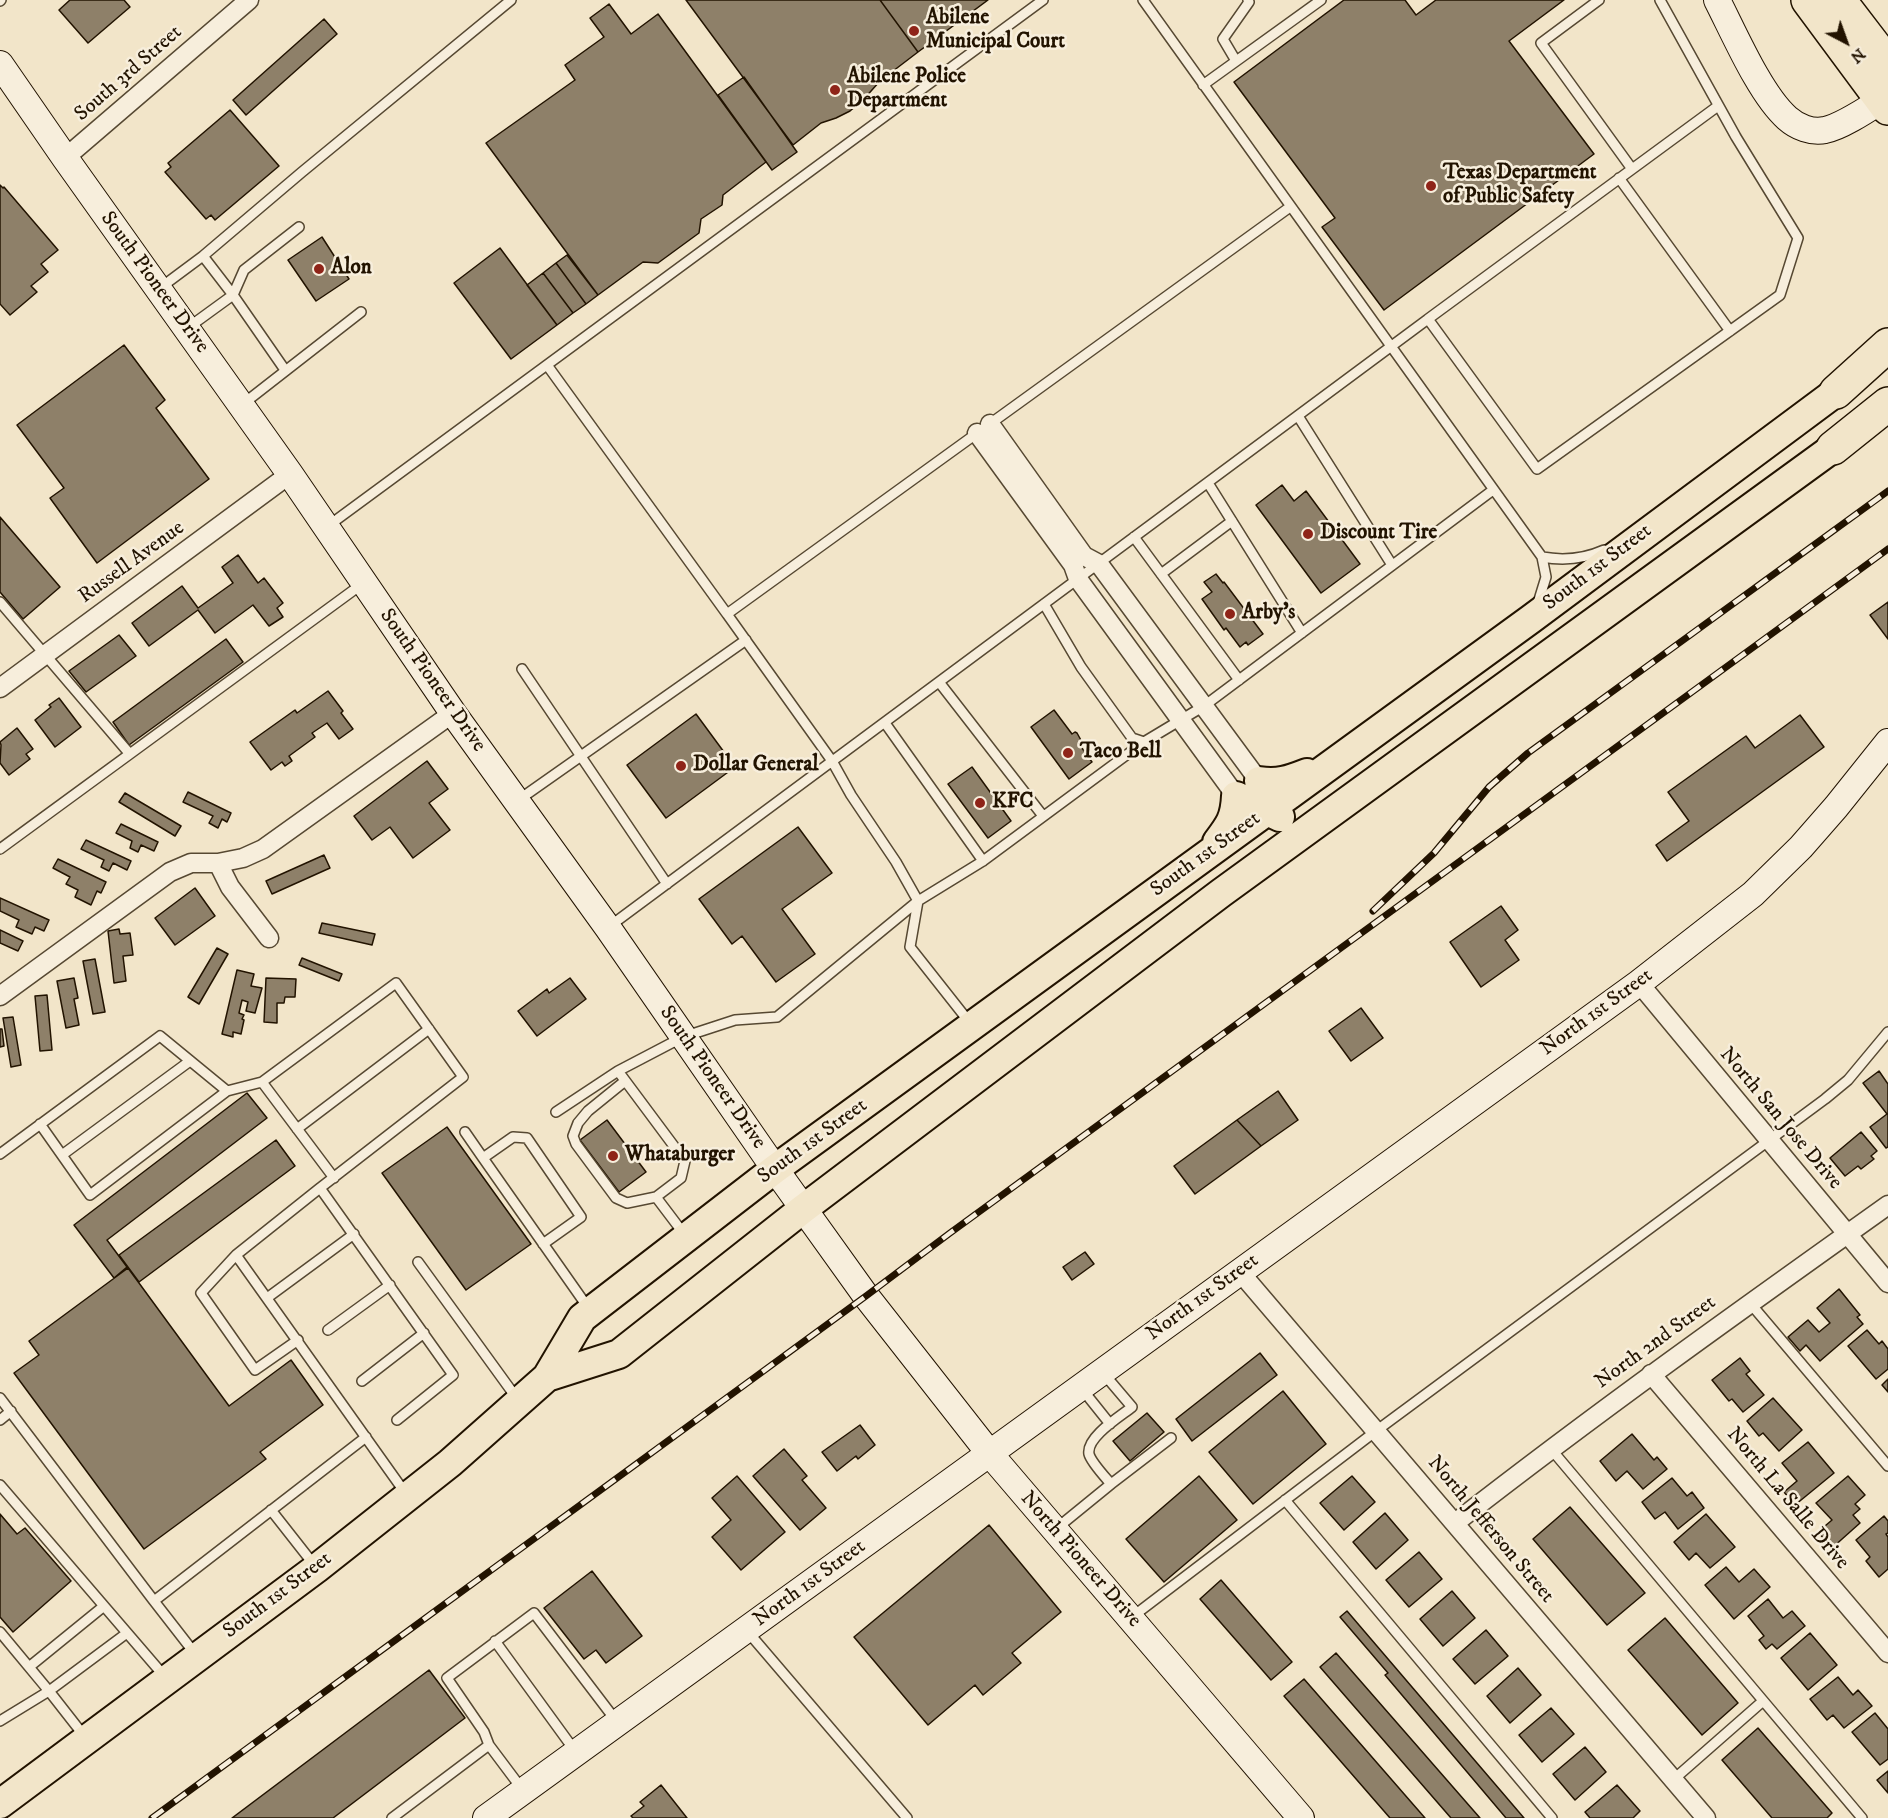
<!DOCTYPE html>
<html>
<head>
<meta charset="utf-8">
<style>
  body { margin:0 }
  #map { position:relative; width:1888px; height:1818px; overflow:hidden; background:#f2e5c9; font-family:"IM FELL DW Pica",serif }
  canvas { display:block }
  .north { position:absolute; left:1816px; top:12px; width:60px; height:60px; -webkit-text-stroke:4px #f7eedc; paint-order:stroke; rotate:139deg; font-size:16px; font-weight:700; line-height:24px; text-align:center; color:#221300 }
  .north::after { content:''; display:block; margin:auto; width:21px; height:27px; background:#221300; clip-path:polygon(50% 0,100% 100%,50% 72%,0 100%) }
</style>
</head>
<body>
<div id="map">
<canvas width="1888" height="1818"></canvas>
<div class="north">N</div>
</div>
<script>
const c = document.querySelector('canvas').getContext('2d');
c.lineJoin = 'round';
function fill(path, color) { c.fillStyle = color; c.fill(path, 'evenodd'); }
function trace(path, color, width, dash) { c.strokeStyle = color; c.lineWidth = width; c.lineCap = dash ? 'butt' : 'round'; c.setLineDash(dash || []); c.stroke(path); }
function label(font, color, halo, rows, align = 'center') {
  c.font = font + ' "IM FELL DW Pica",serif'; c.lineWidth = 5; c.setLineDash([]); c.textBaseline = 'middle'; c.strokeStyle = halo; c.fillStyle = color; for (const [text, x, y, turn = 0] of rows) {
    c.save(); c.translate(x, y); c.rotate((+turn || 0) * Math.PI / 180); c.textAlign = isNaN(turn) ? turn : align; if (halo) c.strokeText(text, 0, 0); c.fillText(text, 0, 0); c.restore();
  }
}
const building = new Path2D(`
  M70 0H124L130 7 88 43 59 10Z
  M686 0H880L918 52 880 81 863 100 850 111 836 118 821 123 793 145Z
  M880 0H988L918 52Z
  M1344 0H1405L1416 15 1436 0H1564L1509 41 1594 154 1384 310 1322 227 1335 218 1234 82Z
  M609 4 631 34 658 14 766 162 723 195 722 205 701 219 699 233 658 263 643 262 598 295 486 143 575 80 565 65 604 37 590 18Z
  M324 19 337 34 246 115 233 100Z
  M744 77 797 152 772 170 718 95Z
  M230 110 279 166 215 220 211 215 206 219 165 172 171 167 168 163Z
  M0 185 3 188 4 187 58 250 41 264 48 272 31 286 37 292 10 315 0 304Z
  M322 237 349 279 316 301 288 260Z
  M500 248 557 325 511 359 454 283Z
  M567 255 598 295 586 304 556 263Z
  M556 263 586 304 573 313 543 273Z
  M543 273 573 313 557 325 527 285Z
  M124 345 165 400 156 408 209 479 97 563 50 498 64 488 17 425Z
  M1282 485 1294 501 1306 491 1360 564 1321 593 1256 505Z
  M0 517 60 587 23 619 0 592Z
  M238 555 258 583 264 578 283 603 277 608 283 617 269 626 253 605 215 633 198 610 149 646 132 623 182 586 198 608 233 583 222 567Z
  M1216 574 1223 583 1224 582 1263 634 1248 645 1246 642 1240 647 1226 628 1224 630 1202 599 1212 592 1204 582Z
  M1888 602V639L1870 615Z
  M119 635 136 656 86 692 69 671Z
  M226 639 243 662 129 745 113 722Z
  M328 691 343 711 341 713 353 729 339 739 327 723 312 733 315 737 289 756 292 761 285 766 282 762 271 770 250 742 295 710 297 713Z
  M59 698 81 727 55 747 35 720 51 707 49 705Z
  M1054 710 1072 734 1075 732 1077 733 1082 742 1079 744 1092 762 1069 779 1031 727Z
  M696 714 735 767 666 818 627 765Z
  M1800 715 1824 747 1667 861 1656 845 1689 821 1668 792 1746 736 1755 748Z
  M17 728 33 749 26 754 30 759 9 775 0 763 1 745 0 742Z
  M427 761 448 789 429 803 450 830 413 858 390 827 372 840 354 816Z
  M972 767 1011 821 988 838 948 784Z
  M188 792 231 813 227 822 222 819 218 828 209 823 213 816 183 802Z
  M125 793 181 826 175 836 119 802Z
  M121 824 158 842 154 851 141 845 138 852 130 848 132 841 116 833Z
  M798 827 832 873 782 909 815 954 776 982 742 936 732 944 699 899Z
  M86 840 131 861 127 870 113 863 109 871 101 867 104 860 81 849Z
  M324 855 330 868 272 894 266 881Z
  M58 859 106 882 101 893 97 891 91 905 75 897 78 890 66 884 70 877 53 868Z
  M195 888 215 916 175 945 155 918Z
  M0 898 49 920 44 931 35 927 32 934 16 927 19 920 0 911Z
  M1501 906 1518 930 1505 940 1519 960 1481 987 1450 942Z
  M322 923 375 934 372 945 319 933Z
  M119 929 120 934 130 933 133 955 123 956 126 981 114 983 108 931Z
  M0 930 23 941 18 951 0 943Z
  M217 948 228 954 199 1004 188 997Z
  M302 958 342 974 339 981 299 965Z
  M95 959 105 1012 93 1014 83 961Z
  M237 970 254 974 251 986 262 988 255 1013 246 1011 248 1002 242 1000 239 1013 244 1015 242 1019 244 1020 241 1034 233 1032V1037L222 1034Z
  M74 978 78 998 74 999 79 1025 66 1028 57 981Z
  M266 978 296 979 295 997H285L284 1003H277V1023L264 1022Z
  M570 978 586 999 537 1036 518 1011 547 989 549 993Z
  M47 995 52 1050 40 1051 35 996Z
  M1361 1008 1383 1038 1351 1061 1329 1031Z
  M13 1017 21 1065 11 1067 3 1018Z
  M0 1029H2L4 1046 0 1047Z
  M1879 1071 1888 1084V1147L1886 1148 1870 1127 1887 1114 1863 1083Z
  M1278 1091 1298 1120 1261 1146 1237 1120Z
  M247 1093 267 1118 107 1240 127 1267 114 1278 74 1225Z
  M607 1120 646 1172 619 1192 580 1140Z
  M1237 1120 1261 1146 1195 1194 1174 1166Z
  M447 1127 531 1244 466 1290 382 1173Z
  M1861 1132 1877 1151 1871 1156 1874 1159 1861 1169 1858 1166 1845 1176 1830 1158Z
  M276 1140 295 1166 139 1282 119 1255Z
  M1085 1252 1094 1264 1072 1280 1063 1267Z
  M128 1268 229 1406 291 1360 323 1405 260 1452 266 1459 144 1549 14 1373 39 1355 29 1341Z
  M1839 1289 1860 1315 1857 1317 1863 1324 1820 1361 1806 1345 1800 1351 1788 1337 1808 1320 1819 1332 1830 1323 1817 1308Z
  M1867 1330 1879 1344 1882 1341 1888 1349V1369L1876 1379 1848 1346Z
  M1260 1353 1277 1375 1192 1441 1176 1419Z
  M1740 1358 1750 1371 1746 1374 1764 1395 1743 1412 1732 1399 1729 1401 1712 1380Z
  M1888 1379V1392L1882 1385Z
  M1283 1391 1326 1444 1253 1504 1209 1452Z
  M1773 1398 1802 1430 1779 1451 1763 1433 1759 1436 1747 1421Z
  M1147 1413 1164 1432 1130 1461 1113 1441Z
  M860 1425 875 1445 858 1459 856 1456 837 1471 822 1452Z
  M1632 1434 1654 1460 1657 1457 1667 1469 1643 1489 1627 1471 1616 1481 1600 1461Z
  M1808 1442 1834 1473 1795 1505 1784 1492 1797 1481 1782 1463Z
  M784 1449 807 1476 802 1480 826 1508 800 1530 753 1476Z
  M737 1476 785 1532 741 1570 712 1537 731 1520 712 1498Z
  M1199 1476 1237 1520 1164 1582 1126 1539Z
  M1352 1476 1375 1502 1344 1530 1320 1503Z
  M1848 1476 1865 1495 1855 1504 1860 1509 1853 1515 1860 1523 1832 1548 1818 1532 1832 1520 1816 1503Z
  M1672 1478 1687 1496 1692 1492 1704 1508 1678 1529 1665 1512 1655 1519 1642 1502Z
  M1570 1507 1645 1593 1607 1625 1533 1539Z
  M1385 1513 1408 1540 1376 1569 1353 1542Z
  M0 1514 17 1534 25 1528 71 1581 13 1632 0 1617Z
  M1706 1514 1735 1547 1710 1568 1696 1553 1689 1560 1674 1542Z
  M1884 1516 1888 1521V1533L1886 1534 1888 1537V1569L1879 1577 1866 1561 1870 1557 1856 1540Z
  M989 1525 1061 1612 1012 1653 1021 1663 983 1695 975 1685 928 1725 854 1637Z
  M1419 1552 1442 1579 1409 1607 1386 1580Z
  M1726 1567 1739 1582 1754 1569 1770 1587 1734 1619 1705 1585Z
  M592 1571 642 1636 606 1663 596 1650 584 1659 544 1608Z
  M1221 1580 1292 1662 1271 1680 1200 1599Z
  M1452 1591 1475 1618 1443 1646 1420 1619Z
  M1768 1599 1783 1618 1792 1611 1805 1626 1777 1649 1772 1644 1766 1649 1759 1640 1764 1636 1748 1616Z
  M1347 1611 1524 1818H1506L1385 1675 1388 1673 1340 1617Z
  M1665 1618 1738 1703 1702 1735 1628 1650Z
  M1486 1630 1508 1656 1475 1684 1453 1659Z
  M1810 1633 1837 1665 1808 1690 1781 1658Z
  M1336 1653 1480 1818H1451L1320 1667Z
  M1518 1668 1541 1695 1510 1723 1487 1696Z
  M429 1670 465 1718 333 1818H232Z
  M1838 1677 1853 1695 1858 1690 1872 1706 1844 1728 1833 1715 1827 1720 1810 1699Z
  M1304 1679 1425 1818H1390L1284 1696Z
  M1551 1708 1574 1734 1542 1762 1519 1735Z
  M1875 1713 1888 1729V1759L1880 1765 1852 1732Z
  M1758 1728 1832 1813 1827 1818H1772L1722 1760Z
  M1585 1747 1606 1772 1575 1800 1553 1774Z
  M1888 1771V1793L1877 1780Z
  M661 1785 687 1818H633L631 1816 644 1806 640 1802Z
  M1617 1785 1640 1811 1633 1818H1590L1585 1812Z`);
fill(building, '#8e8069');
trace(building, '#221300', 1.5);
const lane = new Path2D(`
  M1143 0 1542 557 1546 577 1538 603
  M1599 0 1541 43 1632 169
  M1660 0 1736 137 1798 238 1780 295 1537 469 1428 319 1718 106
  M0 1 1 0
  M1236 61 1223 39 1249 2 1248 0
  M1203 85 1321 0
  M1619 178 1730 331
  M203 256 233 295 285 370
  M160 288 203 256 302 172 511 0
  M189 327 233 295 244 270 299 227
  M547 365 727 614
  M243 404 361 312
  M1298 416 1392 565
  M1208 483 1302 633
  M328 526 1043 0
  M1134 537 1239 680
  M1542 557C1564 561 1584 559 1604 550
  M1161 574 1232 521
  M0 602 129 753
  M1044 604 1081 667 1132 738 1144 742 1204 706 1493 490
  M522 669 667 884
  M939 682 1043 816
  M885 723 983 861
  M517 801 746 640
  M0 849 362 584
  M610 926 1428 319
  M970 1023 910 947 918 901 896 862 851 795 832 761 727 614 1290 207
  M625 1081 588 1111 578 1123 573 1136 576 1144 616 1198 627 1203 656 1197
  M262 1082 334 1178
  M227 1091 262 1082 396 983 463 1077 320 1188
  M556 1112 618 1071
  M297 1129 429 1029
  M465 1132 483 1158
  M0 1154 160 1036 227 1091 90 1195 40 1124
  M62 1155 190 1061
  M684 1234 656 1197 681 1178 685 1161 618 1071 683 1037 735 1020 777 1017 918 901 983 861 1144 742
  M543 1244 581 1217 527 1138 513 1137 483 1158 589 1309
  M236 1255 201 1293 255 1370 298 1340
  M418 1262 518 1400
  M267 1298 354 1234
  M1750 1303 1888 1466
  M328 1330 390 1285
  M1104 1374 1132 1407C1121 1416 1086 1437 1089 1454 1091 1462 1105 1477 1111 1484L1171 1438
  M362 1381 424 1333
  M1082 1389 1110 1424
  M0 1398 154 1601
  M0 1420 11 1411
  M397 1420 453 1375 320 1188 236 1255 406 1494
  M1551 1449 1862 1818
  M0 1485 165 1677
  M1285 1500 1552 1818
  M271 1510 315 1566
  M1057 1528 1111 1484
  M1132 1617 1376 1431 1825 1099 1848 1080 1888 1032
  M0 1632 49 1691 127 1633
  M748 1632 907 1818
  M495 1641 575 1751
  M196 1655 154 1601 366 1437
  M29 1667 104 1606
  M0 1721 49 1691 85 1737
  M489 1745 484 1732 447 1678 534 1613 617 1722
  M1673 1780 1763 1701
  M392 1818 489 1745 522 1789`);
const street = new Path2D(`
  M65 158 249 0
  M990 424 1084 556 1099 564 1259 781
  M977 433 1073 565 1078 579 1236 796
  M0 688 290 474
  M218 863 230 887 269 938
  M1639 983 1888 1283
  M0 996 170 872 191 863H218L243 858 263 849 453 713
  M1240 1272 1706 1818
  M1651 1374 1888 1653
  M1455 1523C1596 1413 1742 1309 1888 1205`);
const secondary = new Path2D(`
  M1717 0C1734 33 1760 94 1787 118 1797 127 1812 133 1825 130 1841 127 1868 109 1882 100
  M0 64 65 158 290 474 453 713 608 928 775 1169 866 1296 990 1454 1301 1818
  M486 1818 1639 983 1753 894 1801 847 1836 807 1888 742`);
const primary = new Path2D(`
  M1259 781C1278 784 1289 780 1307 773
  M1217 842C1230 825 1235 818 1236 796L1280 817
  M547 1377 619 1354 803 1209 1221 893 1833 448
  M0 1804 317 1568 450 1463 547 1377 582 1318 591 1311 775 1169 1531 619 1836 392`);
const highway = new Path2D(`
  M1808 0 1888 108
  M1839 0 1888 64
  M1836 392 1888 345
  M1833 448 1888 404`);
trace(lane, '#564832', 12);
trace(street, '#564832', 21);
trace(secondary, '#221300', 28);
trace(primary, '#221300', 32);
trace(highway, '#221300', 36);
trace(lane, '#f7eedc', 9);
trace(street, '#f7eedc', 18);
trace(secondary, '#f7eedc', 26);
trace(primary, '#f2e5c9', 28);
trace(highway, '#f2e5c9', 33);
const rail = new Path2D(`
  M1373 911 1434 853 1489 787 1528 753 1888 491
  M152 1818 866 1296 950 1233 1888 549`);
trace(rail, '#221300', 7);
trace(rail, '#f7eedc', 4.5, [14]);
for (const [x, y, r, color] of [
  [914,31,6,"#8f2418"],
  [835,90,6,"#8f2418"],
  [1431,186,6,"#8f2418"],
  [319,269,6,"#8f2418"],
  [1308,534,6,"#8f2418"],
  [1230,614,6,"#8f2418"],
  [1068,753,6,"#8f2418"],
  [681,766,6,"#8f2418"],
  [980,803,6,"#8f2418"],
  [613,1156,6,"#8f2418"]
]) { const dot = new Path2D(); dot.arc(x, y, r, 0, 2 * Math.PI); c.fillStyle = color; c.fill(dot); trace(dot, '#f7eedc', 2); }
label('bold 21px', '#221300', '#f7eedc', [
  ["Abilene",926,19],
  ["Municipal Court",926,43],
  ["Abilene Police",847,78],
  ["Department",847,102],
  ["Texas Department",1443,174],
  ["of Public Safety",1443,198],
  ["Alon",331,269],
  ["Discount Tire",1320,534],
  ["Arby's",1242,614],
  ["Taco Bell",1080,753],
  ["Dollar General",693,766],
  ["KFC",992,803],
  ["Whataburger",625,1156]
], 'left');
label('21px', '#221300', '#f7eedc', [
  ["South 3rd Street",129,74,-41],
  ["South Pioneer Drive",154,283,54],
  ["Russell Avenue",132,563,-36],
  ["South 1st Street",1598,568,-37],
  ["South Pioneer Drive",432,681,55],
  ["South 1st Street",1206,855,-36],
  ["North 1st Street",1597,1013,-36],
  ["South Pioneer Drive",712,1078,55],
  ["North San Jose Drive",1780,1119,50],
  ["South 1st Street",813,1142,-36],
  ["North 1st Street",1203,1298,-36],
  ["North 2nd Street",1656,1343,-36],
  ["North La Salle Drive",1787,1499,50],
  ["North Jefferson Street",1490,1530,50],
  ["North Pioneer Drive",1080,1560,49],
  ["North 1st Street",810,1584,-36],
  ["South 1st Street",278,1596,-37]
]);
</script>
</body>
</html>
